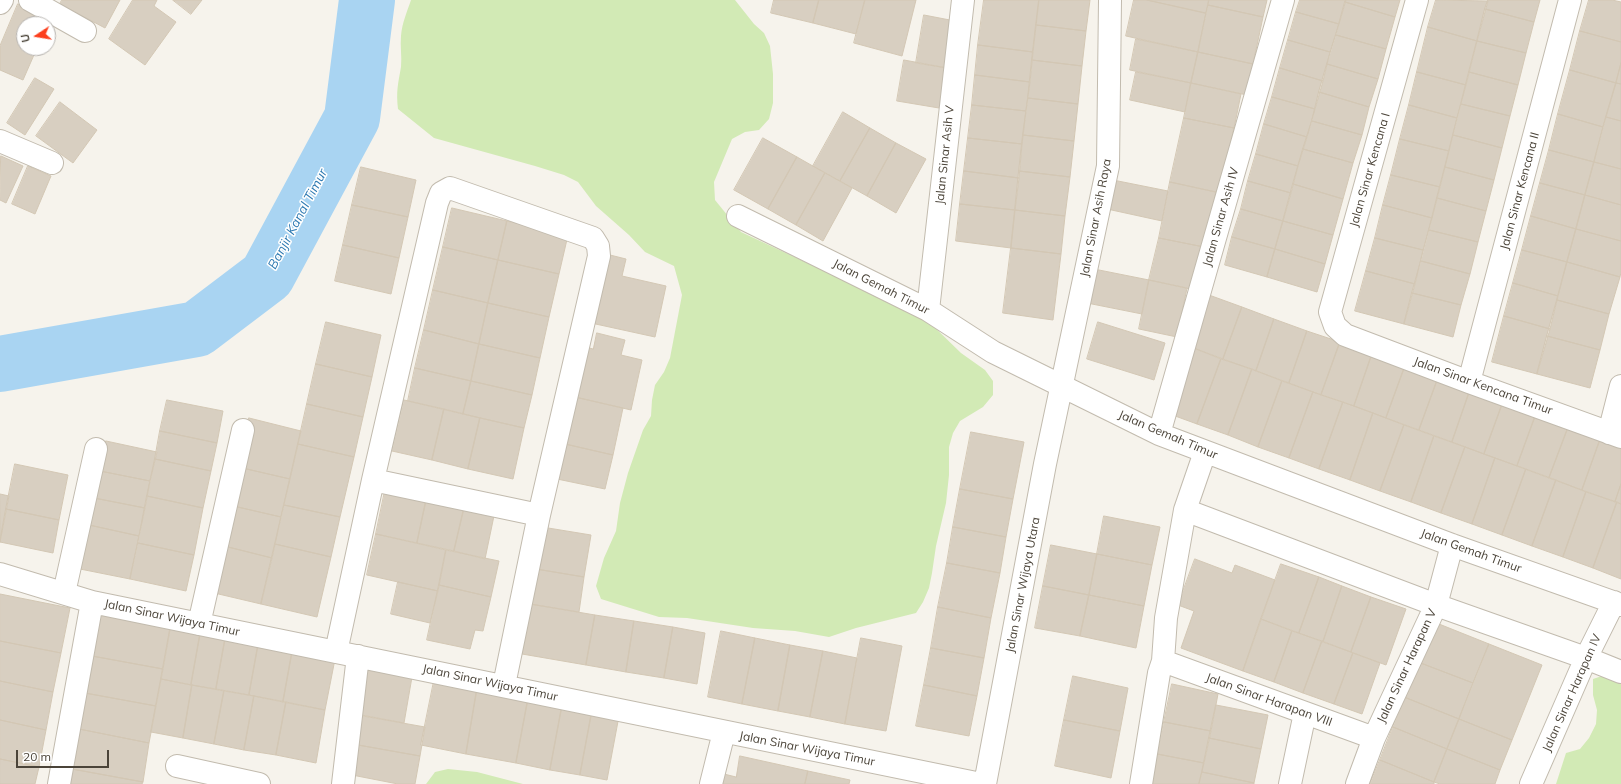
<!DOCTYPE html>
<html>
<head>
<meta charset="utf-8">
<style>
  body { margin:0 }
  #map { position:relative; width:1621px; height:784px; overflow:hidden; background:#f6f3ec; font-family:Mulish,sans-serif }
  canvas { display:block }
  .north { position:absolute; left:16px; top:16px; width:40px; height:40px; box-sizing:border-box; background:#fff; border:1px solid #b7b4b0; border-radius:50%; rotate:258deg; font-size:11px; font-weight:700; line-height:16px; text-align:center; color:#4b4439 }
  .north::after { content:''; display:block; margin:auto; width:14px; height:18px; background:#fc3f1d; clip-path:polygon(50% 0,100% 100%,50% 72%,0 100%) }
  .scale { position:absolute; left:16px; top:750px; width:93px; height:18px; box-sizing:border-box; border:2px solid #4b4439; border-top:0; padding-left:5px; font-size:12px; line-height:14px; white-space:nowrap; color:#4b4439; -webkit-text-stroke:3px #fff; paint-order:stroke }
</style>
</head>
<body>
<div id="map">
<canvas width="1621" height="784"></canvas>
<div class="north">U</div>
<div class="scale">20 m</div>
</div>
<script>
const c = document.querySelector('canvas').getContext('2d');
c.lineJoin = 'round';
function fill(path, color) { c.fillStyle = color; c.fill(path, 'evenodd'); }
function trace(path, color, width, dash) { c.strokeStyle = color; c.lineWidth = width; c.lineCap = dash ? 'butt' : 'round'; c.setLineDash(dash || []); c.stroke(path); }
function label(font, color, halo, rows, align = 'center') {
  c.font = font + ' Mulish,sans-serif'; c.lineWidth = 3; c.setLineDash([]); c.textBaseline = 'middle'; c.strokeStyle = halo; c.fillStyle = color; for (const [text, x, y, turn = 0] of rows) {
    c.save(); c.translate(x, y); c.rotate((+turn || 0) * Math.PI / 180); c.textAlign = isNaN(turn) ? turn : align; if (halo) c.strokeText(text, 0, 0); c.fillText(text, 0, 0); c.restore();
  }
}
fill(new Path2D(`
  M411 0H735L754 24 764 33 770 46 773 74V103L769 119 759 130 745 132 732 139 714 182 715 200 741 232 925 318 961 353 985 370 993 381V395L983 407 960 421 953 433 949 447V475L946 503 936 546 932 573 929 588 923 602 916 613 856 628 829 637 795 631 753 628 687 618 659 617 601 599 596 586 604 558 616 531 620 503 628 473 643 430 651 416 652 400 655 385 664 372 670 358 682 295 674 266 645 252 629 235 596 206 578 182 564 175 535 166 434 138 398 109C396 91 398 84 401 67 402 56 400 46 401 36 402 23 407 12 411 0Z
  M1608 674 1621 681V784H1556L1566 753 1580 749 1589 738 1596 724 1597 710 1593 695V679Z
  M448 769 477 772 523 784H426L435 772Z`), '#d2eab5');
trace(new Path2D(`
  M0 364 197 329 267 276 352 118 367 0`), '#a9d4f2', 56);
const building = new Path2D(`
  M62 0H120L105 28 60 4Z
  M133 0H157L154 6 176 22 145 65 109 39Z
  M173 0H202L191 14Z
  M774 0H819L813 23 771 13Z
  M819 0H865L856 34 813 23Z
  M865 0H916L902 56 854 43Z
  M984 0H1039L1033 52 978 45Z
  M1039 0H1090L1086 31 1036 25Z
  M1134 0H1147L1206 13 1198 52 1126 36Z
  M1147 0H1209L1206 13Z
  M1209 0H1267L1263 17 1208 5Z
  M1300 0H1346L1339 24 1296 12Z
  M1346 0H1400L1395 17 1345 2Z
  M1436 0 1488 1 1477 41 1428 27Z
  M1488 0H1540L1534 22 1485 9Z
  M1589 0H1612L1621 2V42L1580 31Z
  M1345 2 1395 17 1386 49 1336 35Z
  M18 4 50 19 48 24H24V48H37L23 80 0 70V46Z
  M1208 5 1263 17 1253 64 1198 52Z
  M1485 9 1534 22 1526 53 1477 41Z
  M1296 12 1339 24 1330 52 1288 40Z
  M924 15 955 21 947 68 916 63Z
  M1036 25 1086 31 1082 66 1032 60Z
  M1428 27 1477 41 1466 85 1417 72Z
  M1580 31 1621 42V63L1616 83 1570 70Z
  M1336 35 1386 49 1378 79 1327 64Z
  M1136 39 1198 52 1191 83 1130 70Z
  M1288 40 1330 52 1323 81 1280 68Z
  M1477 41 1526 53 1518 85 1469 72Z
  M978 45 1033 52 1030 82 975 75Z
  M1198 52 1253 64 1247 95 1191 83Z
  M904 60 947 68 939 108 897 101Z
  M1032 60 1082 66 1078 104 1028 98Z
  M1621 63V84L1616 83Z
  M1327 64 1378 79 1369 107 1319 92Z
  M1280 68 1323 81 1315 109 1272 97Z
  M1570 70 1616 83 1603 127 1558 114Z
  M1136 72 1191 83 1185 112 1130 100Z
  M1417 72 1466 85 1457 118 1409 105Z
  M1469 72 1518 85 1510 116 1461 104Z
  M975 75 1030 82 1026 111 972 105Z
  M35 78 54 89 25 135 7 123Z
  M1191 83 1241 94 1234 128 1184 118Z
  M1616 83 1621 84V121L1606 117Z
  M1319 92 1369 107 1362 135 1312 121Z
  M1272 97 1315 109 1307 137 1264 124Z
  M1028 98 1078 104 1074 141 1023 135Z
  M60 102 97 130 73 163 36 136Z
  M1461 104 1510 116 1502 148 1453 135Z
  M972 105 1026 111 1022 144 968 138Z
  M1409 105 1457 118 1449 151 1400 139Z
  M843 112 870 128 840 181 813 166Z
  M1558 114 1603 127 1594 162 1549 150Z
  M1606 117 1621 121V169L1594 162Z
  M1184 118 1234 128 1220 193 1170 182Z
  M1312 121 1362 135 1353 163 1303 149Z
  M1264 124 1307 137 1298 166 1256 154Z
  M870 128 896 143 867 196 840 181Z
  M1023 135 1074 141 1070 177 1019 171Z
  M1453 135 1502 148 1494 180 1445 167Z
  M763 138 797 157 768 209 734 190Z
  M968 138 1022 144 1019 178 964 171Z
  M1400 139 1449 151 1440 187 1391 175Z
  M896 143 926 159 896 213 867 196Z
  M1303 149 1353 163 1343 199 1293 184Z
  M1549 150 1594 162 1585 195 1540 183Z
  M1256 154 1298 166 1291 193 1248 181Z
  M1 156 23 166 6 203 0 200Z
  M797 157 825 173 796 225 768 209Z
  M1594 162 1621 169V205L1585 195Z
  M28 166 51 176 35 214 12 204Z
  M361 167 416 180 408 217 352 205Z
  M1445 167 1494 180 1486 211 1437 198Z
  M964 171 1019 178 1015 210 960 204Z
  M1019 171 1070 177 1065 216 1015 210Z
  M825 173 852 188 823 241 796 225Z
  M1391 175 1440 187 1432 218 1383 205Z
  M1113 180 1168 191 1162 221 1107 209Z
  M1248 181 1291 193 1283 221 1241 209Z
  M1170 182 1216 192 1204 247 1159 238Z
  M1540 183 1585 195 1576 229 1531 216Z
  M1293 184 1343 199 1333 235 1283 221Z
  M1585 195 1621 205V241L1576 229Z
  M1437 198 1486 211 1478 242 1429 230Z
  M960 204 1015 210 1011 248 956 241Z
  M352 205 408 217 399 258 343 245Z
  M1383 205 1432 218 1423 250 1375 238Z
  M452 208 507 221 498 260 443 247Z
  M1241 209 1283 221 1275 249 1232 237Z
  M1015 210 1065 216 1061 254 1011 248Z
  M1531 216 1576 229 1567 262 1522 250Z
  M507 221 568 235 559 274 498 260Z
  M1283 221 1333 235 1325 264 1275 249Z
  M1576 229 1621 241V272L1620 277 1567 262Z
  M1429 230 1478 242 1470 274 1421 261Z
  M1232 237 1275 249 1267 277 1225 265Z
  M1159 238 1204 247 1195 290 1149 280Z
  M1375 238 1423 250 1415 284 1366 271Z
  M343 245 399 258 391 294 335 281Z
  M443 247 498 260 488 303 433 290Z
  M1011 248 1061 254 1053 320 1003 313Z
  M1275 249 1325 264 1317 292 1267 277Z
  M1522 250 1567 262 1558 296 1513 283Z
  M606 254 626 259 622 276 666 286 655 337 591 323Z
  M498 260 559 274 549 317 488 303Z
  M1421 261 1470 274 1461 305 1412 293Z
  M1567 262 1620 277 1609 314 1557 300Z
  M1094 269 1149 280 1142 314 1087 303Z
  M1366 271 1415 284 1404 324 1355 311Z
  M1149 280 1187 288 1177 337 1139 329Z
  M1513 283 1558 296 1550 329 1504 316Z
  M433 290 488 303 479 344 424 330Z
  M1412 293 1461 305 1453 337 1404 324Z
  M1209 295 1242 307 1223 359 1191 347Z
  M1557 300 1609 314 1600 350 1547 336Z
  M488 303 549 317 540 358 479 344Z
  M1242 307 1274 319 1256 371 1223 359Z
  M1504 316 1550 329 1537 374 1492 362Z
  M1274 319 1307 331 1289 383 1256 371Z
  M326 322 381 335 372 377 316 364Z
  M1098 322 1165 343 1154 380 1087 359Z
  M424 330 479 344 471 381 415 368Z
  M1307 331 1340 342 1321 395 1289 383Z
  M597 333 625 340 621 355 642 360 631 410 575 397 586 347 593 349Z
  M1547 336 1600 350 1590 388 1537 374Z
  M1340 342 1372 354 1354 406 1321 395Z
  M479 344 540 358 532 395 471 381Z
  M1191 347 1221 359 1197 424 1167 413Z
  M1372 354 1405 366 1386 418 1354 406Z
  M1221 359 1252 369 1228 435 1197 424Z
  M316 364 372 377 363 417 307 404Z
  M1405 366 1438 378 1419 430 1386 418Z
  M415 368 471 381 463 414 408 401Z
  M1252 369 1282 381 1258 447 1228 435Z
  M1438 378 1470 390 1452 442 1419 430Z
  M471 381 532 395 524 428 463 414Z
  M1282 381 1313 392 1289 458 1258 447Z
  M1470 390 1503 402 1484 454 1452 442Z
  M1313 392 1343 402 1319 469 1289 458Z
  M575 397 623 408 613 455 565 444Z
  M167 400 223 411 217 443 160 431Z
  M404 400 444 409 432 460 392 451Z
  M1343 402 1373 413 1350 480 1319 469Z
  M1503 402 1536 414 1517 466 1484 454Z
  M307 404 363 417 354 457 298 444Z
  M444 409 480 418 468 469 432 460Z
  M1373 413 1404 425 1380 491 1350 480Z
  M1536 414 1569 425 1549 478 1517 466Z
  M249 418 301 431 290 479 238 467Z
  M480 418 524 428 513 479 468 469Z
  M1404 425 1434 436 1411 502 1380 491Z
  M1569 425 1601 437 1582 490 1549 478Z
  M160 431 217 443 211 471 155 459Z
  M971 432 1024 442 1013 499 960 489Z
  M1434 436 1465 447 1441 513 1411 502Z
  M1601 437 1621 445V484L1615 502 1582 490Z
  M106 441 157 452 150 481 100 471Z
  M298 444 354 457 340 517 284 505Z
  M565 444 613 455 605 489 557 479Z
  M1465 447 1495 458 1472 524 1441 513Z
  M1495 458 1526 469 1502 535 1472 524Z
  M155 459 211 471 203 508 147 496Z
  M15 464 68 475 59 520 6 509Z
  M238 467 290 479 281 517 229 505Z
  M1526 469 1556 480 1532 546 1502 535Z
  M100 471 150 481 145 508 94 498Z
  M1556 480 1586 492 1563 557 1532 546Z
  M1621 484V504L1615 502Z
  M386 486 427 496 417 543 376 534Z
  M960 489 1013 499 1006 537 953 527Z
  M1586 492 1617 502 1593 568 1563 557Z
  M0 494 9 496 0 542Z
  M147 496 203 508 194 555 138 543Z
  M427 496 465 504 454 551 417 543Z
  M94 498 145 508 139 536 89 525Z
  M1617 502 1621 504V579L1593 568Z
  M465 504 495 511 485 559 454 551Z
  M229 505 281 517 272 558 220 545Z
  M284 505 340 517 331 557 275 544Z
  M6 509 59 520 53 553 0 542Z
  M1104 516 1160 527 1152 565 1097 554Z
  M89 525 139 536 130 579 80 569Z
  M542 527 591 535 584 577 536 569Z
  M953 527 1006 537 1000 573 947 563Z
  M376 534 446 550 438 591 367 575Z
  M138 543 194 555 186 591 130 579Z
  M275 544 331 557 317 617 261 604Z
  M220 545 272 558 261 604 210 592Z
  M1051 545 1097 554 1089 595 1043 586Z
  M446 550 499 561 491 597 439 585Z
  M1097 554 1152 565 1144 606 1089 595Z
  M1195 559 1232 573 1235 565 1275 580 1243 671 1181 648 1194 611 1178 605Z
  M947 563 1000 573 991 618 938 607Z
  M1281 564 1319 577 1299 633 1261 619Z
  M536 569 584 577 579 612 530 604Z
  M1319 577 1342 586 1323 642 1299 633Z
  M398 582 438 591 430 623 391 614Z
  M439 585 491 597 483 631 475 630 470 649 427 640Z
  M1043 586 1089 595 1080 636 1035 628Z
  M1342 586 1371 597 1351 652 1323 642Z
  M0 594 70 608 61 653 0 641Z
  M1089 595 1144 606 1136 648 1080 636Z
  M1371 597 1406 609 1386 665 1351 652Z
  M530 604 595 615 586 665 522 654Z
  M938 607 991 618 984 658 931 648Z
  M100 610 171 624 163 669 92 656Z
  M595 615 634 621 626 672 586 665Z
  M1261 619 1292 631 1274 682 1243 671Z
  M634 621 673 627 664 678 626 672Z
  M1434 622 1489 644 1473 683 1418 662Z
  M171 624 201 629 191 685 161 679Z
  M673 627 705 633 697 684 664 678Z
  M201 629 226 634 216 689 191 685Z
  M721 631 755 638 742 704 708 697Z
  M1292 631 1322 641 1303 693 1274 682Z
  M226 634 259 640 249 695 216 689Z
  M755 638 790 645 778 711 742 704Z
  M861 638 902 646 886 731 845 724Z
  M259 640 293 647 283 702 249 695Z
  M0 641 61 653 53 692 0 681Z
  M1322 641 1353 653 1334 704 1303 693Z
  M1489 644 1542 665 1512 740 1459 719Z
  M790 645 823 651 810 717 778 711Z
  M293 647 336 654 325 710 283 702Z
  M931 648 984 658 977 696 924 685Z
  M823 651 857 658 845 724 810 717Z
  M1353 653 1380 663 1362 714 1334 704Z
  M92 656 163 669 156 706 85 693Z
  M1418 662 1473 683 1459 719 1404 697Z
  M365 668 412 677 404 723 356 714Z
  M1073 676 1128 688 1120 731 1064 720Z
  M161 679 192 685 183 738 151 732Z
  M0 681 53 692 46 730 0 720Z
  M434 681 477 689 466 754 421 745Z
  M1172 684 1218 694 1211 731 1164 722Z
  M192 685 224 691 214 744 183 738Z
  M924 685 977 696 969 736 916 726Z
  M477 689 528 699 516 763 466 754Z
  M224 691 254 696 244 750 214 744Z
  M85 693 156 706 149 743 79 729Z
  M254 696 286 702 276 755 244 750Z
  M1404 697 1459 719 1447 749 1393 727Z
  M528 699 562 706 550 770 516 763Z
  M286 702 325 710 316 763 276 755Z
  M1216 705 1268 715 1261 749 1209 738Z
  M562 706 592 711 580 775 550 770Z
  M592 711 619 716 607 780 580 775Z
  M363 716 425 727 420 756 358 745Z
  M1459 719 1512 740 1500 770 1447 749Z
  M0 720 46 730 39 767 0 759Z
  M1064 720 1120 731 1111 778 1055 766Z
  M1164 722 1211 731 1204 763 1157 754Z
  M1393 727 1447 749 1434 782 1380 760Z
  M79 729 149 743 143 782 72 769Z
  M1209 738 1261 749 1254 783 1202 772Z
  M358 745 420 756 415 784H398L352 775Z
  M1447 749 1500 770 1495 784H1440L1434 782Z
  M1157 754 1204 763 1199 784H1151Z
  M740 756 808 771 805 784H722L724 774 736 777Z
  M0 759 39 767 35 784H0Z
  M1380 760 1434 782V784H1370Z
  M72 769 143 782 142 784H69Z
  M808 771 850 780 849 784H805Z
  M1202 772 1254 783V784H1199Z`);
fill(building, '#d8cfc1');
trace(building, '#d3c7b4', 1);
const street = new Path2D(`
  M30 0 85 31
  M1417 0 1330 312 1335 326 1345 335 1469 382 1621 437
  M0 3 2 0
  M0 141 52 163
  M738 216 928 310 993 352 1159 434 1452 545 1621 605
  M928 310 963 0
  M1469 382 1570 0
  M1609 433 1621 386
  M1159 434 1283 0
  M373 480 539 515
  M1185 510 1436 605 1586 658 1621 672
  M0 574 92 602 981 784
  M64 593 96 449
  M199 624 243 430
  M336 652 373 480 437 203 441 193 450 188 593 238 598 246 599 256 539 515 504 685
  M1163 661 1374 738
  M177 766 259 784
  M59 784 92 602
  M343 784 358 656
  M711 784 724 732
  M985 784 1045 464 1108 166 1110 0
  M1141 784 1159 673 1163 661 1166 618 1185 510 1205 452
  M1290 784 1305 713
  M1357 784 1374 738 1436 605 1452 545
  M1531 784 1586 658 1614 602`);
trace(street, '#c2bbae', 24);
trace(street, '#fff', 22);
label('12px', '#4b4439', '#fff', [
  ["Jalan Sinar Asih V",945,155,-84],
  ["Jalan Sinar Kencana I",1370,170,-74],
  ["Jalan Sinar Kencana II",1520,191,-75],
  ["Jalan Sinar Asih IV",1221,217,-74],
  ["Jalan Sinar Asih Raya",1096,218,-79],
  ["Jalan Gemah Timur",881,287,27],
  ["Jalan Sinar Kencana Timur",1483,386,20],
  ["Jalan Gemah Timur",1168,435,23],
  ["Jalan Gemah Timur",1471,551,20],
  ["Jalan Sinar Wijaya Utara",1023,585,-79],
  ["Jalan Sinar Wijaya Timur",172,618,12],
  ["Jalan Sinar Harapan V",1407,666,-65],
  ["Jalan Sinar Wijaya Timur",490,683,12],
  ["Jalan Sinar Harapan IV",1572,693,-66],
  ["Jalan Sinar Harapan VIII",1269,700,20],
  ["Jalan Sinar Wijaya Timur",807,749,11]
]);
label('italic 13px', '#2e7ab2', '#fff', [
  ["Banjir Kanal Timur",298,219,-62]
]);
</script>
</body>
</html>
